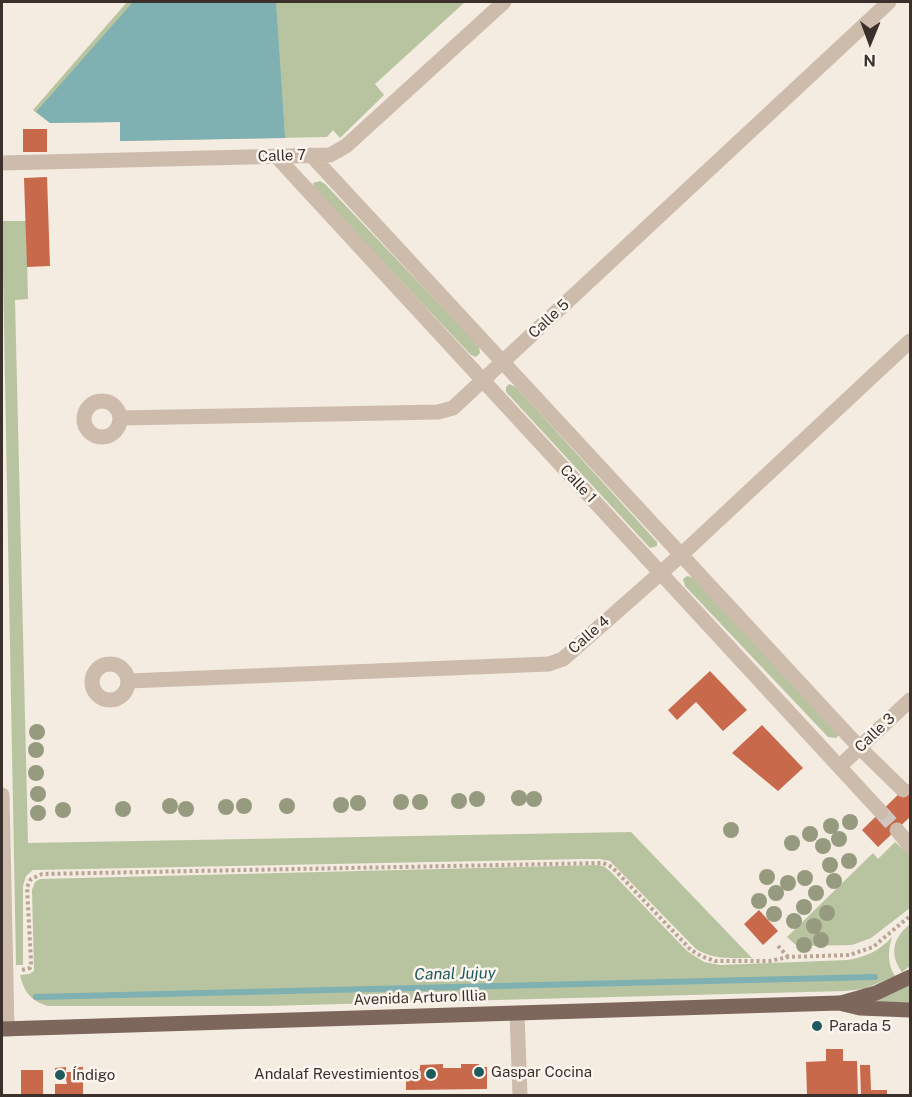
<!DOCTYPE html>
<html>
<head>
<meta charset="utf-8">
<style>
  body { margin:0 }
  #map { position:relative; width:912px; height:1097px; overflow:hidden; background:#f4ebe1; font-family:"Public Sans",sans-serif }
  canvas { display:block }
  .frame { position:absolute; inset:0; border:3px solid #3b302b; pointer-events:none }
  .north { position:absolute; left:840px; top:12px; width:60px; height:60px; -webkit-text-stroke:4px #fbf5ee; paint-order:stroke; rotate:181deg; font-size:16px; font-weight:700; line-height:24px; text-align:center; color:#3b302b }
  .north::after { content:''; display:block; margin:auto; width:21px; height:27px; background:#3b302b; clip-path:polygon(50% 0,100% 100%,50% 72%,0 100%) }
</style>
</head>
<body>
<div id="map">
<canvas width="912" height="1097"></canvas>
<div class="frame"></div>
<div class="north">N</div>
</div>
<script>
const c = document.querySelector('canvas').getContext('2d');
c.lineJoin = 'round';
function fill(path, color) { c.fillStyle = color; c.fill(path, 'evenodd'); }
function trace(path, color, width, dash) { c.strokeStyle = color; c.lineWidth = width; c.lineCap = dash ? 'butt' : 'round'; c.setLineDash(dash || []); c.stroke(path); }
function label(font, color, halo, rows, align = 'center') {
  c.font = font + ' "Public Sans",sans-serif'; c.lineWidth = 5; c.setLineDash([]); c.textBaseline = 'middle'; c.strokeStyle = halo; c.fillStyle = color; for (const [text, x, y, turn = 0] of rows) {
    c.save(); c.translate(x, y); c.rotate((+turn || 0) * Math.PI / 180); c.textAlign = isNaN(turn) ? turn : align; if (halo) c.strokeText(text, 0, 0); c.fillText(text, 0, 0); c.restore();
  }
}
fill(new Path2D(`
  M127 2H465L375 84 384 95 340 138 333 130 327 137 120 141V122L50 123 33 110Z
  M320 181 325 184 479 346 480 353 476 357 471 355 314 189 313 183Z
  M2 221H26L28 299 15 300 28 843 631 832 752 958C731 958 714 960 696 949L610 861 599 859H581L33 870 26 876 23 886V965H16Z
  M509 384 516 387 657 542V546L650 548 506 392V387Z
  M687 576 694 578 839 735 836 738 828 737 685 586 683 579Z
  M895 842 910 855V908L871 938 852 945 797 946 787 937 873 853 878 859Z
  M599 865 605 867 613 874 687 951 704 962 720 965 848 960C866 957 879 951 892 937 888 950 887 964 895 976L864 989 845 991 265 1006H48C31 1001 24 992 20 975L29 974 34 971 32 890 35 882 40 879Z
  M910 924V966L902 972C889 954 893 938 910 924Z
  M910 984V1003L875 1002V999Z`), '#b8c4a0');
fill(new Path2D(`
  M133 2H276L285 138 120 141V122L50 123 36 112Z`), '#7fb0b2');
trace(new Path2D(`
  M36 997 875 977`), '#7fb0b2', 6);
fill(new Path2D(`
  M23 129H47V152H23Z
  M47 177 50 266 27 267 24 178Z
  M710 671 747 710 723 731 696 702 677 720 668 710Z
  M762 725 803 768 778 791 732 753Z
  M910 783V817L878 847 862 830Z
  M759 910 778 931 763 945 744 924Z
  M826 1049H843V1061H857L858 1096 807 1094 806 1062 826 1061Z
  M443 1064V1068H461V1064H479V1067H487V1089L406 1090V1069H420V1065Z
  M860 1065H870L871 1090H887V1096H861Z
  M66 1067V1072H72V1067H83V1096H55V1084H67L66 1079H55V1068Z
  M21 1070H43V1096H21Z`), '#c8694b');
trace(new Path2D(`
  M881 812 897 830`), '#cfc6bd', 15, [15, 8]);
trace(new Path2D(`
  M778 946 788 957
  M22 970 30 968 31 962 27 887 31 879 42 874 603 863 612 867 691 950 701 956 715 961H770L788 957 849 955 873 947 910 916`), '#b9a596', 4, [3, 3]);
trace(new Path2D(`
  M311 155 860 748 903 790
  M276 156 881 812
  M2 163 330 155 346 146 504 2
  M84 419a18 18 0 1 1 36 0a18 18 0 1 1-36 0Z
  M120 418 438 412 453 408 889 2
  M92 682a18 18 0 1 1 36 0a18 18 0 1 1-36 0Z
  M128 681 549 664 563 659 681 555 910 341
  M840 766 910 700
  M2 795 7 1029
  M897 830 910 846
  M517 1013 520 1096`), '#cdbbac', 15);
trace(new Path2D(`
  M841 1003 876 993 910 977
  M2 1029 839 1003 860 1008 910 1010`), '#7d675c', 15);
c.fillStyle = '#969b7f';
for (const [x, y] of [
  [37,732],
  [36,750],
  [36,773],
  [38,794],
  [519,798],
  [477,799],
  [534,799],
  [459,801],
  [401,802],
  [420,802],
  [358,803],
  [341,805],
  [170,806],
  [244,806],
  [287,806],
  [226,807],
  [123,809],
  [186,809],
  [63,810],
  [38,813],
  [850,822],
  [831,826],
  [731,830],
  [810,834],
  [839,839],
  [792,843],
  [823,846],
  [849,861],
  [830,865],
  [767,877],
  [805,878],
  [834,881],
  [788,883],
  [776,893],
  [816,893],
  [759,901],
  [804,907],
  [827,913],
  [774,914],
  [794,921],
  [814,926],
  [821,940],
  [804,945]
]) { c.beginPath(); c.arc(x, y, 8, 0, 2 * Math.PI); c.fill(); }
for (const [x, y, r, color] of [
  [817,1026,6,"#1f5a5e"],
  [479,1072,6,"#1f5a5e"],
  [431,1074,6,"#1f5a5e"],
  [60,1075,6,"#1f5a5e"]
]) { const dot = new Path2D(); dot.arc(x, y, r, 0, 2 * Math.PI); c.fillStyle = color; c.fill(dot); trace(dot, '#fbf5ee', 2); }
label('15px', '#3b302b', '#fbf5ee', [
  ["Calle 7",282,156,-2],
  ["Calle 5",549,319,-43],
  ["Calle 1",578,484,47],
  ["Calle 4",589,635,-41],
  ["Calle 3",875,733,-44],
  ["Avenida Arturo Illia",420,998,-2]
]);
label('15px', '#3b302b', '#fbf5ee', [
  ["Parada 5",829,1026],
  ["Gaspar Cocina",491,1072],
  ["Andalaf Revestimientos",419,1074,"right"],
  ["Índigo",72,1075]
], 'left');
label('italic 16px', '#1f5a5e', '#fbf5ee', [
  ["Canal Jujuy",455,974,-1]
]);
</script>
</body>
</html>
